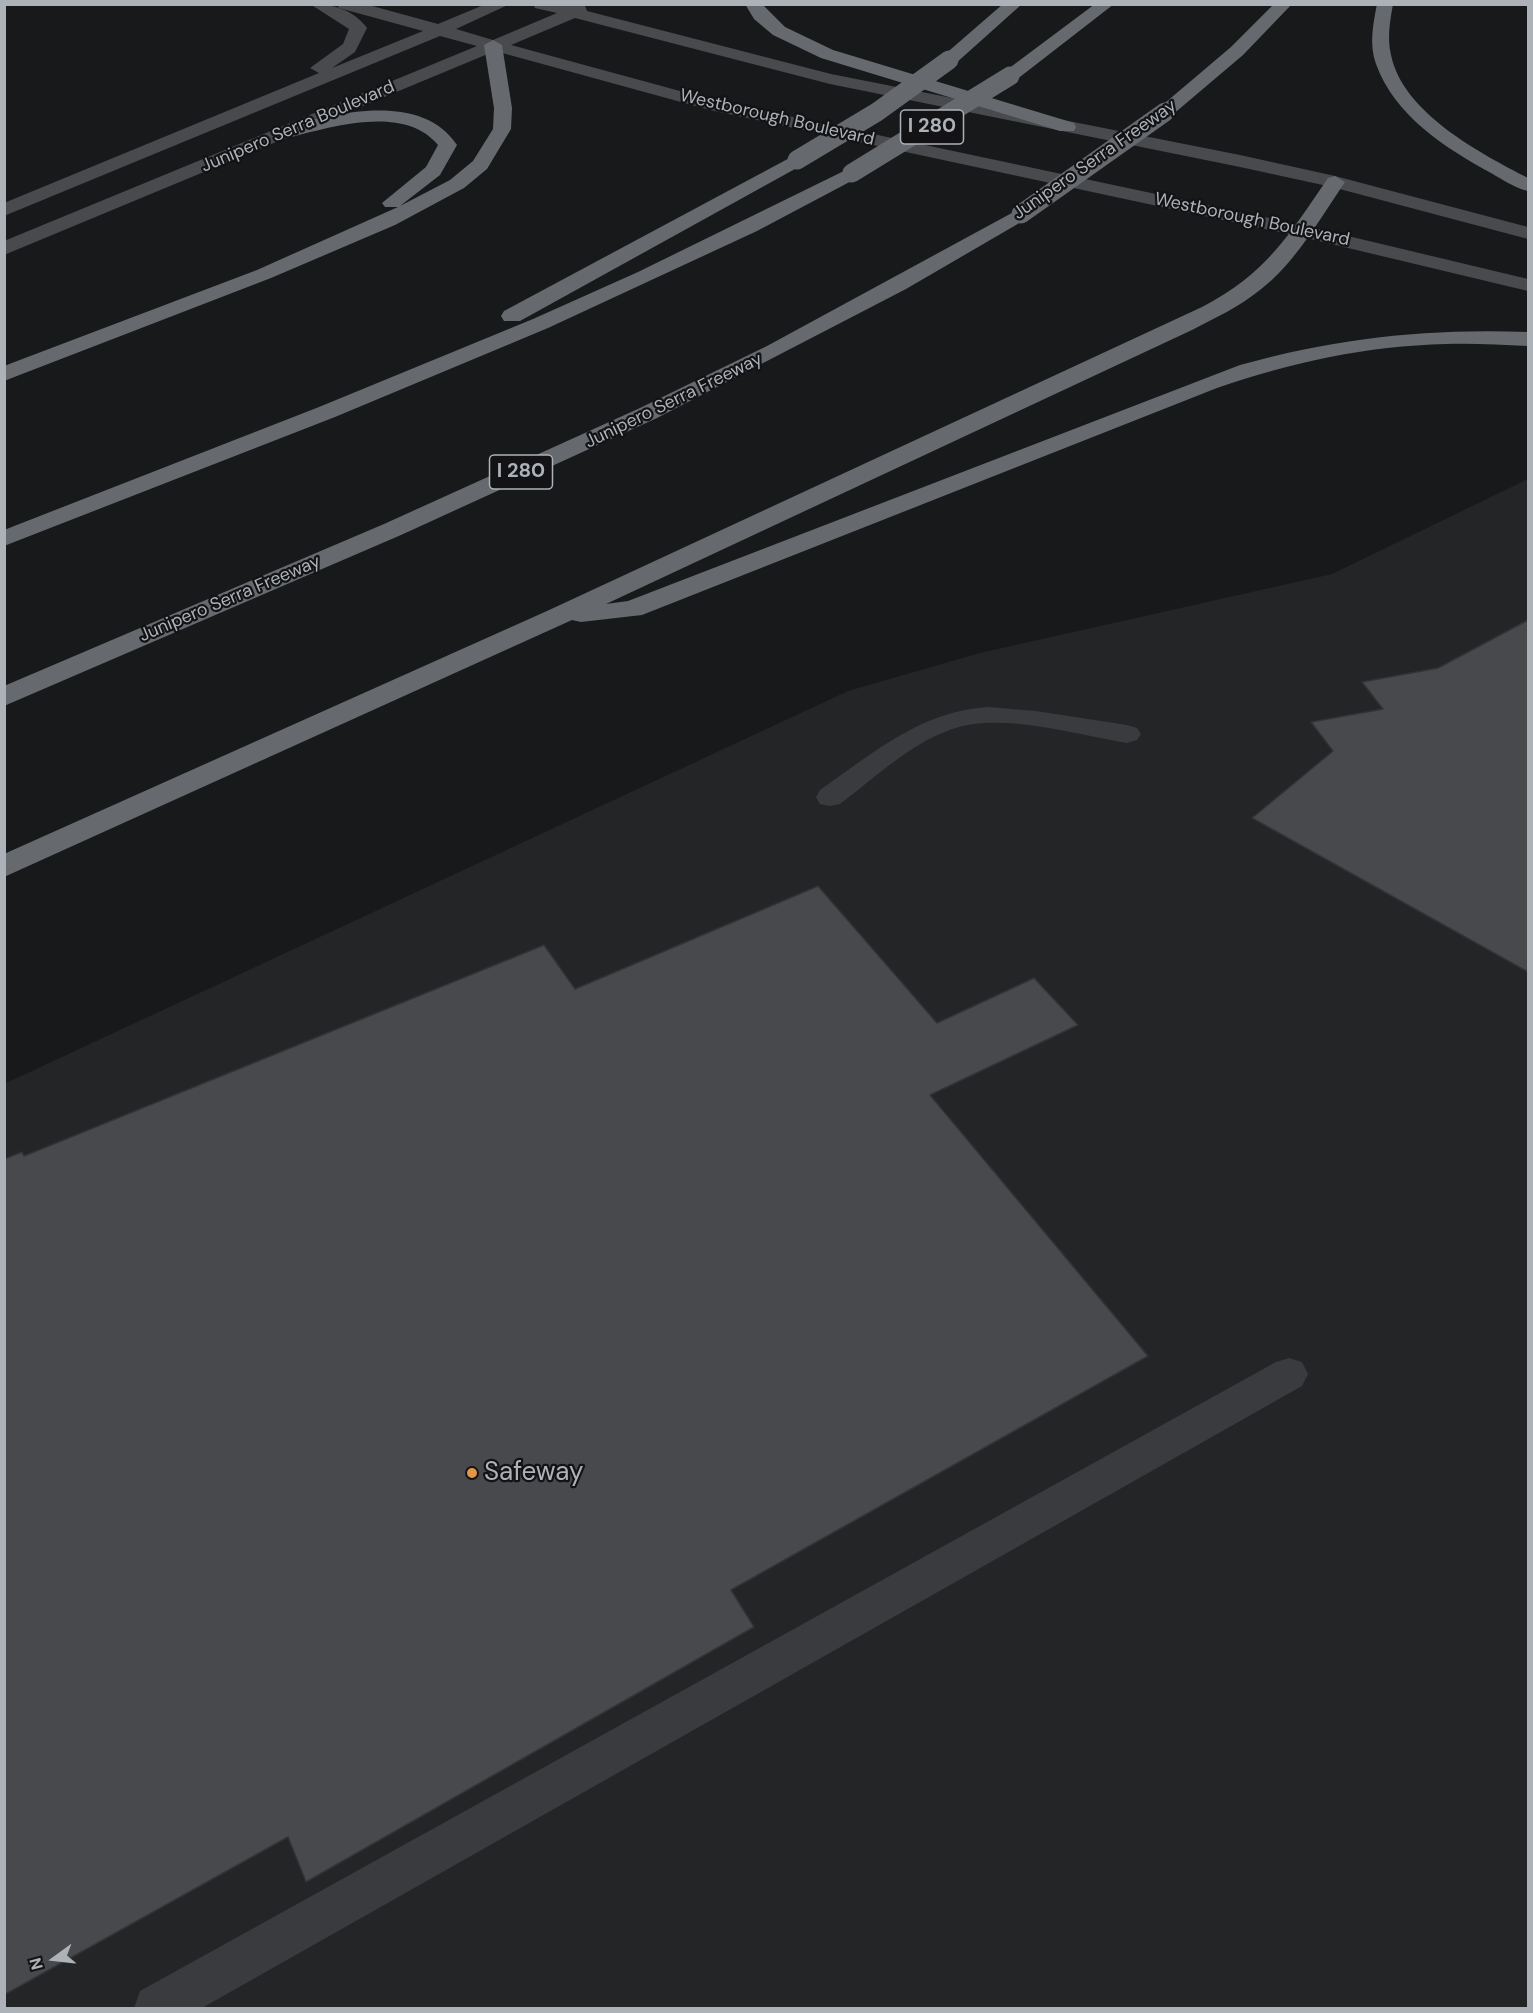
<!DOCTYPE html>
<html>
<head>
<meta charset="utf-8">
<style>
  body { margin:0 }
  #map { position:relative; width:1533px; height:2013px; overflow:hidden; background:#18191a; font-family:"DM Sans",sans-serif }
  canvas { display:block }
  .frame { position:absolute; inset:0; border:6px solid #acb2b8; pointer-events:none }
  .north { position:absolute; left:24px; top:1929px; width:60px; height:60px; -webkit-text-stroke:4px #131315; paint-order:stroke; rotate:255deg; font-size:16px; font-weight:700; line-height:24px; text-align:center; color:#acb2b8 }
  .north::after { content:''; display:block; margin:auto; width:21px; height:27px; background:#acb2b8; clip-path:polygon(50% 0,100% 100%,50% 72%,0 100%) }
</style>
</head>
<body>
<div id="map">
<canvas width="1533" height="2013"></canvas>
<div class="frame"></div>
<div class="north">N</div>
</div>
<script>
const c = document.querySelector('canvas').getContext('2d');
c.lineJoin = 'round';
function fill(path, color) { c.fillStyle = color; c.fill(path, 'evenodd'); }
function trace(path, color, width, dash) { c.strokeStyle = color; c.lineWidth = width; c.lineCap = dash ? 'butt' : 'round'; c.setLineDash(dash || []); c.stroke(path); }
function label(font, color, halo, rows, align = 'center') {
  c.font = font + ' "DM Sans",sans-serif'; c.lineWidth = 4.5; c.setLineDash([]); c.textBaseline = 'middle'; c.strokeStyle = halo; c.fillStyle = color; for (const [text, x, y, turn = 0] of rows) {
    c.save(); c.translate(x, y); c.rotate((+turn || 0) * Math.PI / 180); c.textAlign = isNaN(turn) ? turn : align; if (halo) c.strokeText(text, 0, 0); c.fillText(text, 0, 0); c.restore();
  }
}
fill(new Path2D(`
  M1528 479V2008H5L4 1084 848 691 980 653 1332 574Z`), '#242527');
const building = new Path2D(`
  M1528 620V972L1252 818 1333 751 1311 722 1383 709 1362 682 1438 668Z
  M818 886 937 1023 1034 978 1078 1025 930 1095 1148 1356 731 1590 754 1627 306 1882 288 1837 4 1995V1159L22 1152 24 1156 544 945 575 989Z`);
fill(building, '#47494c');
trace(building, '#323336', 1.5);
fill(new Path2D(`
  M988 707 1036 711 1127 725 1137 728 1141 734 1137 740 1127 743C1078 735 1007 714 959 727 915 739 876 777 840 804L830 806 820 804 816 797 820 790C873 753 921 711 988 707Z
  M1289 1358 1302 1362 1308 1374 1302 1386 202 2008H134L140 1991 1276 1362Z`), '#3a3b3f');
fill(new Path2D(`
  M310 4C332 4 353 9 367 28L355 52 332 68 423 31 339 8 337 4H365L438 24 486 4H510L456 29 493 40 557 13 535 8 533 4 579 5 585 6 587 11 831 74 1240 155 1335 176 1528 227V239L1332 187 1240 167 830 84 575 18 511 45 713 100 1302 225 1528 279V291L1302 237 710 110 495 51 4 255V241L477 46 440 36 4 216V203L319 73 310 68 343 44 349 29Z`), '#484a4e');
fill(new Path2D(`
  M745 4H762L785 27 833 50 1074 123 1076 127 1074 131H1060L821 58 773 35 754 19Z
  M1003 4H1022L955 64H943L940 60 943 56Z
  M1095 4H1114L1016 80H1004L1001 76 1004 72Z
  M1274 4H1292L1243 55 1171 116H1159L1156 112 1159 108 1231 47Z
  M1377 4H1393C1390 21 1387 38 1391 55 1403 113 1480 153 1528 178V191C1515 188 1503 180 1491 173 1445 148 1394 115 1376 64 1369 45 1373 24 1377 4Z
  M493 40 502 45 512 108 511 129 487 169 464 188 395 225 271 278 4 381V366L257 270 398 207H385L382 203 426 167 438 145C403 103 329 128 283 139L274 133 276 129C331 115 419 89 457 145L440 175 400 206 450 180 473 161 493 129 494 108 484 45Z
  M797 154 804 156 807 160 804 164 520 321H504L501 316 504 311Z
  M852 167 862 173 859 177 757 231 548 328 335 417 4 546V530L319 407 533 319 638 272Z
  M1335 176 1345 182C1319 220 1296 262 1260 290 1239 307 1215 318 1192 330L606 604 628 601 1240 365C1336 338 1429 328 1528 332V346C1501 345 1474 343 1446 344 1367 346 1292 362 1217 388L642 615 581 622 572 620 4 877V854L547 611 1202 307C1266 274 1289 235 1328 178Z
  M1021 208 1028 210 1031 214 1028 218 906 289 657 418 401 535 4 706V686L384 524 640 408 767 346Z`), '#666a6f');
trace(new Path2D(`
  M797 160 877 112 949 60
  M852 173 1010 76
  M1021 214 1165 112`), '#666a6f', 19);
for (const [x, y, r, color] of [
  [472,1473,6,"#e19649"]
]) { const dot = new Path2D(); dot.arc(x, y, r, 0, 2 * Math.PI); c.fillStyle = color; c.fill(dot); trace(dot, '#131315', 2); }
label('18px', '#acb2b8', '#131315', [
  ["Westborough Boulevard",777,118,13],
  ["Junipero Serra Boulevard",298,127,-23],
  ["Junipero Serra Freeway",1095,160,-35],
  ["Westborough Boulevard",1252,220,12],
  ["Junipero Serra Freeway",674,401,-26],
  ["Junipero Serra Freeway",230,599,-23]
]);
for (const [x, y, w] of [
  [932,127,63],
  [521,472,63]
]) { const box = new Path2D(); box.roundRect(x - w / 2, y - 17, w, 34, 4.5); c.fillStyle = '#131315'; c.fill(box); trace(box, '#acb2b8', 1.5); }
label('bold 20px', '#acb2b8', null, [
  ["I 280",932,127],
  ["I 280",521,472]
]);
label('26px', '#acb2b8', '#131315', [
  ["Safeway",484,1473]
], 'left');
</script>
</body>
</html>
